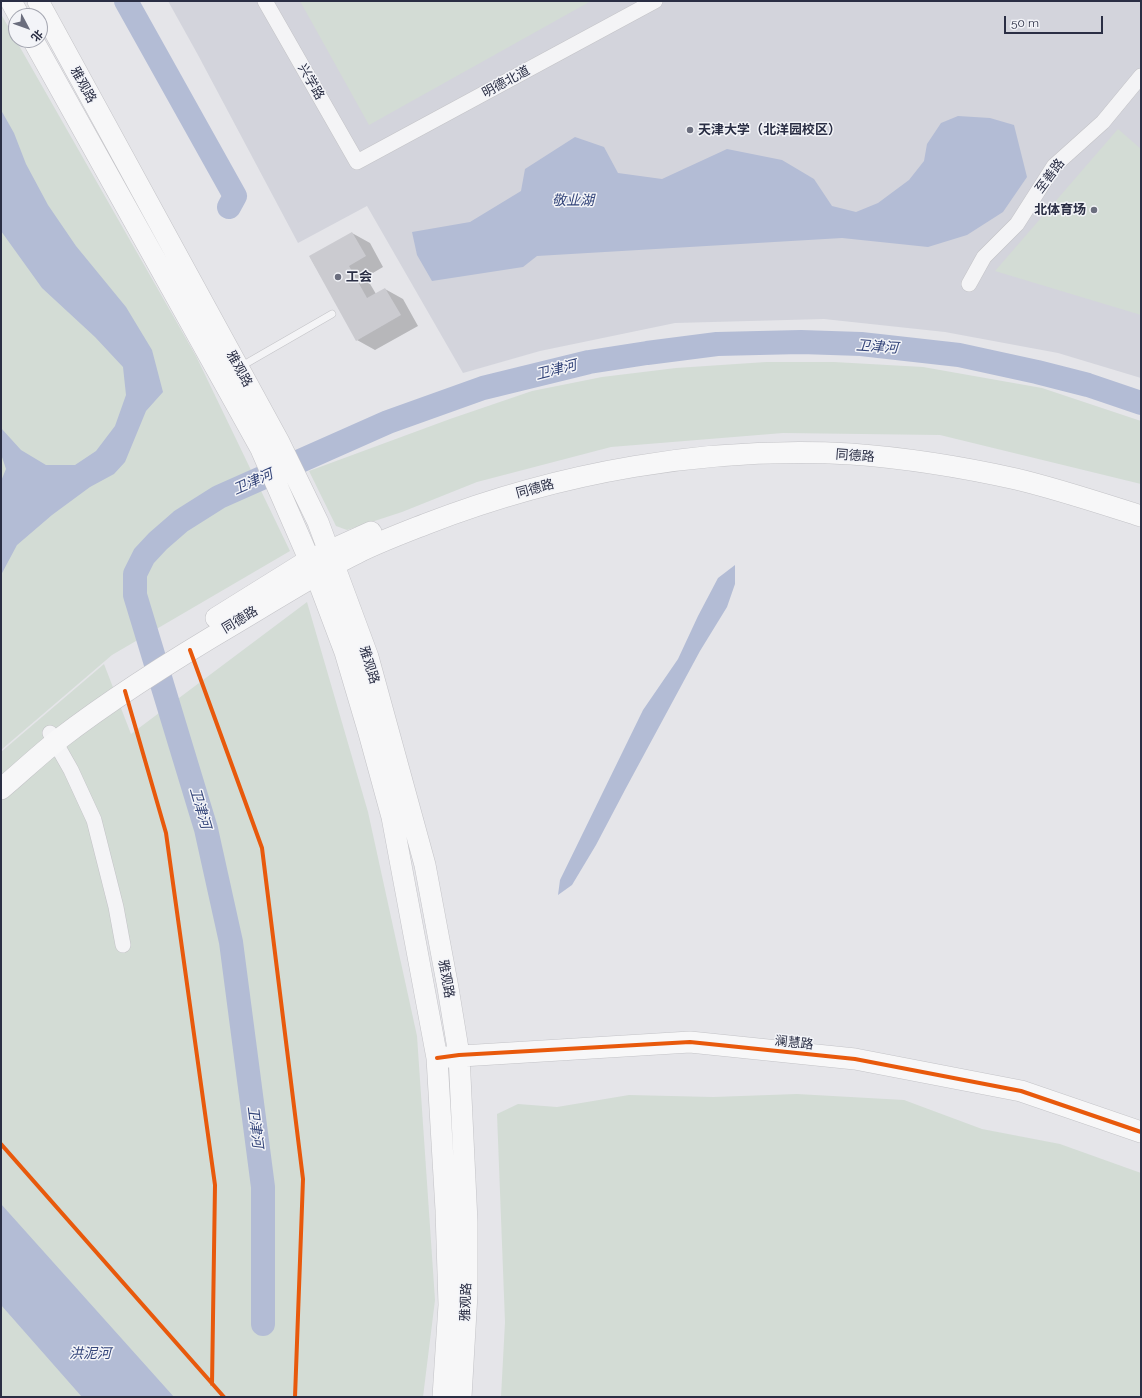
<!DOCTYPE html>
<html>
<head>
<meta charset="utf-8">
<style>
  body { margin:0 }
  #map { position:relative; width:1142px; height:1398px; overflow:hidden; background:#e5e5e9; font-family:Raleway,"Noto Sans SC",sans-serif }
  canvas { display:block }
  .frame { position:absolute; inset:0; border:2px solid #2a2e44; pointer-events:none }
  .north { position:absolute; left:8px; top:8px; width:40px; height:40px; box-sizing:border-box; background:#f3f4f8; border:1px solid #a3a5b0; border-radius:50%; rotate:131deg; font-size:11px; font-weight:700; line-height:16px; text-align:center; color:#2a2e44 }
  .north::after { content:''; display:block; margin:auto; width:14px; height:18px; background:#6b6e7e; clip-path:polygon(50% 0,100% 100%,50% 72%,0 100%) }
  .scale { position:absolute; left:1004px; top:16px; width:99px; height:18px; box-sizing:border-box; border:2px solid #2a2e44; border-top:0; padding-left:5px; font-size:12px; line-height:14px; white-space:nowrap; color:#2a2e44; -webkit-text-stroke:3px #f3f4f8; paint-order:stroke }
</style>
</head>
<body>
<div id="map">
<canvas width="1142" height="1398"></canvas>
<div class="frame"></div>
<div class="north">北</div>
<div class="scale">50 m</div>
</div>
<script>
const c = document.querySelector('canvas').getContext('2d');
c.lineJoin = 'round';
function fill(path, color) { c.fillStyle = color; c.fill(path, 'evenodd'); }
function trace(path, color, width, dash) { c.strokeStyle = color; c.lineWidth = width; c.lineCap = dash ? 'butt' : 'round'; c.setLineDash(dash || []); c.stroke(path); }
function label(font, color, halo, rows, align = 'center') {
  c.font = font + ' Raleway,"Noto Sans SC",sans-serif'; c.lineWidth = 3; c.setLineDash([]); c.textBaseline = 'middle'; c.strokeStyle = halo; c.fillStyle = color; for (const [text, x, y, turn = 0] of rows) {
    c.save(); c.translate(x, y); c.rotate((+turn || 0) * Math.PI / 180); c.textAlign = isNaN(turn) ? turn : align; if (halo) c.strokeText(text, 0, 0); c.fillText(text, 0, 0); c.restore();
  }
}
fill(new Path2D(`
  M168 1H1141V378L1058 353 945 332 824 319 675 323 540 351 463 373 367 206 298 243 198 55Z`), '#d3d4dc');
fill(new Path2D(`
  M300 1H591L369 125Z
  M1 14 196 356 290 551 112 655 1 750Z
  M1118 129 1141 149V315L995 271Z
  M766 362H834L923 367 1042 388 1141 421V484L940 435 783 433 611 447 477 482 402 512 347 530 336 526 309 471 450 419 532 391 602 377 676 368Z
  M307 602 368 812 417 1036 435 1300 423 1397H1V752L104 664 131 734Z
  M797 1094 904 1100 982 1129 1060 1144 1141 1173V1397H501L505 1322 497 1114 518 1104 557 1107 629 1095 713 1097Z`), '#d3dcd5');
fill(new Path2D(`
  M1 110 14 133 26 164 48 205 76 246 126 307 152 350 163 392 146 411 125 462 114 474 90 487 52 515 17 545 1 575V481L6 469 1 454V428L21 450 46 465H75L96 451 115 426 126 395 123 367 95 337 42 288 1 231Z
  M958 116 990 118 1014 125 1027 177 1003 212 967 235 928 247 842 238 537 256 523 267 432 281 417 255 412 232 470 222 521 191 525 169 575 137 604 147 618 173 662 179 727 149 782 160 814 179 832 206 856 212 878 203 909 180 924 161 927 144 941 123Z
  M735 565V584L727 607 700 651 626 788 596 845 572 885 558 895 560 880 643 710 678 659 698 616 718 578Z
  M1 1204 174 1397H82L1 1305Z`), '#b3bcd5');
fill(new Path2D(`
  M352 233 370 243 383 267 366 277 376 294 385 289 403 299 418 326 375 350 357 340 310 257Z`), '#0003');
trace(new Path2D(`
  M126 1 235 196 229 207
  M263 1324V1187L231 942 206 829 135 595V574L144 556 158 541 181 521 219 497 388 422 483 388 589 362 647 353 717 344 801 342 861 344 959 355 1037 372 1088 385 1141 403`), '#b3bcd5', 24);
fill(new Path2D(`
  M352 232 366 256 349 266 367 298 385 288 401 315 356 341 309 256Z`), '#cbcbd0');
const lane = new Path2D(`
  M240 367 332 314`);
const street = new Path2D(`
  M265 1 357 162 655 1
  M969 284 984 257 1017 224 1054 166 1103 122 1141 76
  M50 733 71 770 94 820 116 907 123 945`);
const secondary = new Path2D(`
  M11 1 19 16
  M38 1 279 442 318 522 368 657 425 865 448 988 459 1055 467 1222V1294L461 1397
  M33 40 261 449 316 575 345 652 369 733 392 817 437 1058 446 1210 449 1305 443 1397
  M216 618 309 560 371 532
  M1 789C20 773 38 756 58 740 115 696 176 658 239 621 278 598 316 573 357 553 379 542 403 533 426 524 560 472 706 446 851 454 906 458 962 467 1016 479 1058 489 1100 503 1141 516
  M445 1057 690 1042 855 1059 1021 1091 1141 1132`);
trace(lane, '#c3c3c7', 8);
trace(street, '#c3c3c7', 16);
trace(secondary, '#c3c3c7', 22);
trace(lane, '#f4f4f6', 7);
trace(street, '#f4f4f6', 15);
trace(secondary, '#f7f7f8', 21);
trace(new Path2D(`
  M190 650 262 848 303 1179 295 1397
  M125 691 166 833 215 1185 212 1384
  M437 1058 459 1055 690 1042 855 1059 1021 1091 1141 1132
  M1 1144 224 1397`), '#e8590c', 4);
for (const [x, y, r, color] of [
  [690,130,4,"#6b6e7e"],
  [1094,210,4,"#6b6e7e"],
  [338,277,4,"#6b6e7e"]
]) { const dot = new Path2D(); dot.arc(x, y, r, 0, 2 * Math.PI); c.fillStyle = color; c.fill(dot); trace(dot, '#f3f4f8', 1.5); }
label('13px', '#2a2e44', '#f3f4f8', [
  ["兴学路",311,82,60],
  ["明德北道",506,82,-28],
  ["雅观路",83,85,61],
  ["至善路",1050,176,-53],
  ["雅观路",239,369,61],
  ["同德路",855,456,4],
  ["同德路",535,489,-15],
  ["同德路",240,620,-31],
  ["雅观路",369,665,73],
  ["雅观路",446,979,80],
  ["澜慧路",794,1043,6],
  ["雅观路",466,1302,-88]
]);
label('bold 13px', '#2a2e44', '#f3f4f8', [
  ["天津大学（北洋园校区）",698,130],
  ["北体育场",1086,210,"right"],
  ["工会",346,277]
], 'left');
label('italic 14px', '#334479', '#f3f4f8', [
  ["敬业湖",573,201],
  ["卫津河",877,347,4],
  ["卫津河",556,370,-14],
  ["卫津河",253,482,-24],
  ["卫津河",200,808,74],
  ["卫津河",255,1127,83],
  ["洪泥河",90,1354]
]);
</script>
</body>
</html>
